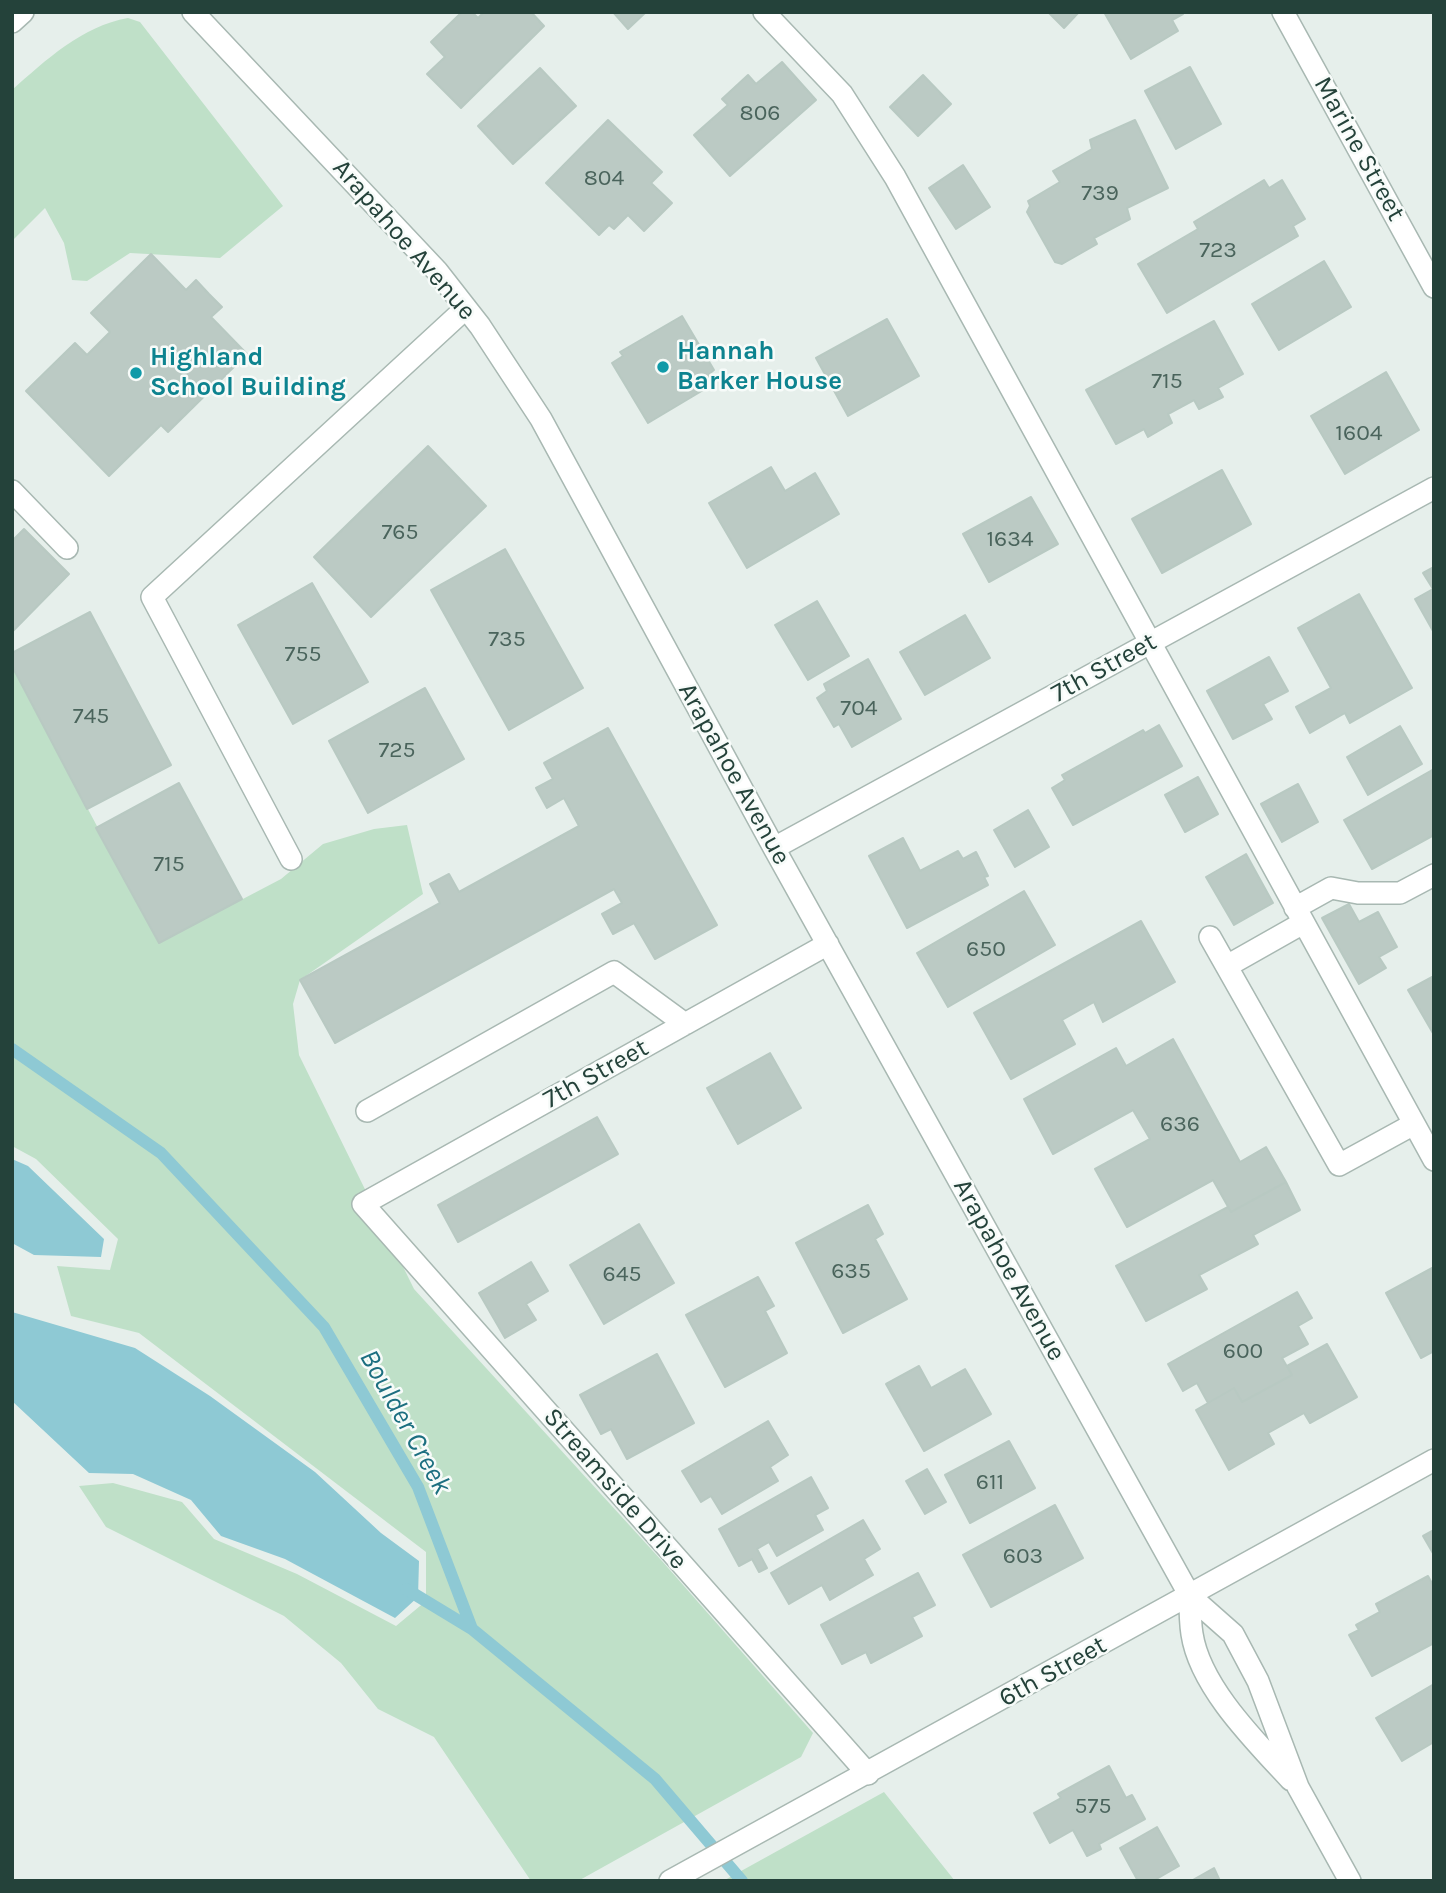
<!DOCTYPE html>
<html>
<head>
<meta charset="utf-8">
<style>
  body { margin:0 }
  #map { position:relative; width:1446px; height:1893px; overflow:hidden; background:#e6efeb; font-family:Karla,sans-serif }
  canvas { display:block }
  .frame { position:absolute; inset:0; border:14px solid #24423a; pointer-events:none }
</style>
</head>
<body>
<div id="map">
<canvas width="1446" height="1893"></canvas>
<div class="frame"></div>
</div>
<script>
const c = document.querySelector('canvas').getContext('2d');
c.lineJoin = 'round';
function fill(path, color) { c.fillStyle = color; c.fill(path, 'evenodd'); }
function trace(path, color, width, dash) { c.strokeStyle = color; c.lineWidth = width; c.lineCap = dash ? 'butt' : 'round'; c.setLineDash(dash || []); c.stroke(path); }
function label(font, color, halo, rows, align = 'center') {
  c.font = font + ' Karla,sans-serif'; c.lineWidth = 5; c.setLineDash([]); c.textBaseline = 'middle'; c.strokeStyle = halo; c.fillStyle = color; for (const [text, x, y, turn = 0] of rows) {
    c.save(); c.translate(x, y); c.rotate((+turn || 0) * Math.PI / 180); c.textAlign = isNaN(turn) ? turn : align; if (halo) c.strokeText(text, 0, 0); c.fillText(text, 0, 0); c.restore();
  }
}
fill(new Path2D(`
  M128 18 140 22 283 206 220 258 130 253 87 281 72 280 64 243 45 208 12 241V90C46 60 82 26 128 18Z
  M12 666 159 943 281 879 323 844 374 829 407 825 423 894 300 980 293 1004 299 1055 414 1289 662 1561 813 1733 801 1757 578 1881H531L434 1737 378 1709 341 1663 284 1616 106 1527 79 1486 113 1483 182 1502 214 1539 297 1574 396 1626 426 1601V1552L139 1333 71 1316 57 1266 110 1270 118 1239 36 1159 12 1146Z
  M884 1792 955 1881H723Z`), '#bfe0c8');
fill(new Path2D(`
  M12 1159 28 1166 104 1239 101 1257 34 1255 12 1243Z
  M12 1312 135 1348 210 1396 315 1472 381 1533 419 1561 418 1597 395 1618 285 1559 221 1536 191 1500 133 1474 89 1473 12 1401Z`), '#8ec9d4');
trace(new Path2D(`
  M12 1049 161 1153 324 1327 418 1487 472 1629 655 1779 742 1881
  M406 1589 472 1629`), '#8ec9d4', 12);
const building = new Path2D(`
  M462 12H472L478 18 484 12H531L544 26 461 108 427 74 445 57 431 42Z
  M613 12H646L628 29Z
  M1048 12H1079L1064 28Z
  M1104 12H1182L1183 14 1172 20 1178 31 1131 59Z
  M782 62 816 100 730 176 694 135 728 105 722 99 748 75 756 84Z
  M1190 67 1221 124 1176 149 1145 91Z
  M540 68 576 106 513 164 478 126Z
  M923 75 951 104 918 136 890 107Z
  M608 120 662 172 651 183 672 203 644 231 628 215 614 229 609 225 599 235 546 183Z
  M1135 120 1168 188 1127 208 1130 219 1094 238 1097 244 1062 264 1055 262 1027 212 1030 206 1028 201 1060 182 1053 171 1092 149 1090 140Z
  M963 165 990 207 956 229 929 188Z
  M1264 180 1269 188 1282 180 1305 219 1293 226 1298 236 1167 313 1138 264 1198 229 1194 222Z
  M151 254 186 290 196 280 209 294 222 307 211 317 247 354 168 432 161 425 109 476 26 391 75 343 87 355 110 332 91 313Z
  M1324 261 1351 307 1279 350 1252 304Z
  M682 316 714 370 709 374 715 383 648 423 612 363 623 356 620 352Z
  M887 319 919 376 848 416 816 358Z
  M1214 321 1243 374 1218 388 1223 397 1199 409 1194 400 1168 414 1172 423 1148 437 1144 429 1116 444 1086 390Z
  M1386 372 1419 430 1345 474 1311 416Z
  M428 446 486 506 371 617 314 557Z
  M771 467 785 491 815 473 839 514 747 568 709 503Z
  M1222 470 1251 524 1162 573 1132 519Z
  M1031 497 1058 544 989 582 963 534Z
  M24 529 69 574 12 632V541Z
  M505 549 583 688 509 730 431 590Z
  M1434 567V631H1433L1415 599 1433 589 1423 573Z
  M312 583 368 682 293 724 238 625Z
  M1359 594 1412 688 1350 723 1345 713 1310 733 1296 707 1331 688 1298 628Z
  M817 601 849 656 808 680 775 625Z
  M90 612 171 765 87 809 12 666V653Z
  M965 615 990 658 925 695 900 652Z
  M1269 657 1288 691 1263 704 1272 719 1233 739 1207 691Z
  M868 659 901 719 852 747 839 724 834 727 817 698 827 691 824 684Z
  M425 688 464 759 368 813 329 741Z
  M1159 725 1182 766 1073 825 1052 788 1065 780 1062 775 1143 730 1145 733Z
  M1400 726 1422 764 1368 795 1347 757Z
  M608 728 717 925 655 959 634 923 613 934 602 914 622 903 614 889 335 1043 300 980 440 903 430 884 449 874 459 892 579 826 564 798 547 808 536 788 553 779 544 763Z
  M1434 769V835L1372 869 1344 820Z
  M1198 777 1218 814 1185 832 1165 795Z
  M179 783 242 899 159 943 96 828Z
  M1298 784 1318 822 1282 842 1261 804Z
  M1028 810 1049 847 1015 867 994 830Z
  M903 838 920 871 958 851 963 859 976 852 988 876 984 877 988 885 907 928 869 856Z
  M1246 854 1273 903 1234 925 1206 877Z
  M1024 891 1055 945 948 1007 917 953Z
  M1349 904 1359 922 1378 912 1397 947 1379 957 1386 968 1359 984 1322 918Z
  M1141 921 1175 982 1103 1022 1094 1002 1062 1020 1075 1044 1011 1079 974 1013Z
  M1434 976V1035L1408 990Z
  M1173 1039 1240 1162 1266 1147 1286 1182 1231 1212 1213 1180 1127 1227 1095 1169 1150 1139 1133 1110 1053 1154 1024 1099 1116 1048 1126 1066Z
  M770 1053 801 1108 738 1144 707 1088Z
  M597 1117 618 1154 458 1242 438 1205Z
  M1286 1182 1300 1210 1253 1235 1258 1244 1199 1275 1207 1289 1146 1321 1116 1266 1228 1207 1231 1212Z
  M868 1205 883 1234 875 1239 907 1299 843 1333 796 1243Z
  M639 1224 674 1283 604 1324 570 1265Z
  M531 1262 548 1291 526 1304 536 1320 505 1338 479 1293Z
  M1434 1267V1351L1421 1358 1386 1293Z
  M758 1277 774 1306 765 1311 787 1353 725 1387 686 1315Z
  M1297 1292 1312 1318 1298 1326 1308 1344 1282 1358 1292 1375 1242 1402 1234 1388 1208 1403 1197 1383 1183 1391 1168 1364Z
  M1327 1344 1357 1397 1310 1423 1304 1413 1268 1433 1274 1444 1229 1470 1196 1410 1234 1388 1242 1402 1292 1375 1287 1366Z
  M657 1354 694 1423 627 1459 611 1429 601 1434 580 1395Z
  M919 1366 931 1388 965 1369 991 1414 924 1451 886 1384Z
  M768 1421 788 1455 770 1467 778 1481 722 1514 711 1496 701 1502 682 1471Z
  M1009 1441 1035 1488 970 1523 945 1475Z
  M927 1469 946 1502 925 1514 906 1481Z
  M811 1477 828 1508 815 1515 823 1530 777 1556 769 1542 757 1549 767 1568 759 1572 752 1559 739 1566 719 1529Z
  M1055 1505 1083 1558 991 1607 963 1555Z
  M863 1520 880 1549 864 1559 873 1575 830 1600 822 1585 789 1604 771 1573Z
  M1434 1530V1555L1423 1536Z
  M918 1573 935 1605 912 1617 922 1636 871 1663 866 1652 842 1664 821 1625Z
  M1428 1576 1434 1587V1643L1372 1676 1349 1635 1359 1630 1356 1625 1380 1612 1376 1604Z
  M1434 1684V1742L1402 1761 1376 1718Z
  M1109 1766 1126 1798 1132 1795 1145 1819 1099 1844 1101 1849 1087 1856 1073 1830 1050 1843 1034 1813 1061 1798 1058 1794Z
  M1157 1827 1179 1866 1153 1881H1138L1120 1848Z
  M1214 1868 1220 1881H1191Z`);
fill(building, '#bbcac4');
trace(building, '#b8c9c2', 2);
const minor = new Path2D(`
  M193 12 437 271 480 326 541 419 774 848 1190 1596 1233 1634 1258 1681 1298 1787 1350 1881
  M764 12 842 94 895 177 1434 1160
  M1283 12 1434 287
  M12 22 23 12
  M12 491 67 548
  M774 848 1434 488
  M291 859 152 597 466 308
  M1295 908 1331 888 1358 893H1400L1434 875
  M1210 937 1339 1165 1414 1124
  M828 944 363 1204 868 1774
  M1227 966 1303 923
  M367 1111 614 972 685 1024
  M1190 1596C1190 1609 1190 1622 1192 1634 1200 1687 1256 1742 1291 1780
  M670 1881 1434 1460`);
trace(minor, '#a8b8b2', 24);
trace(minor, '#fff', 21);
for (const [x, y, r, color] of [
  [663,367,7,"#0f9aa8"],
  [136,373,7,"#0f9aa8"]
]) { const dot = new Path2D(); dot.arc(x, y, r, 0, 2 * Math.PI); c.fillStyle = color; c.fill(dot); trace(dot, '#f7fbf9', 2.5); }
label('23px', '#4a645c', null, [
  ["806",760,113],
  ["804",604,178],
  ["739",1100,193],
  ["723",1218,250],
  ["715",1167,381],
  ["1604",1359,433],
  ["765",400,532],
  ["1634",1010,539],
  ["735",507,639],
  ["755",303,654],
  ["704",859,708],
  ["745",91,716],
  ["725",397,750],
  ["715",169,864],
  ["650",986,949],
  ["636",1180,1124],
  ["635",851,1271],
  ["645",622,1274],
  ["600",1243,1351],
  ["611",990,1482],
  ["603",1023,1556],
  ["575",1093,1806]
]);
label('26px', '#24423a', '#f7fbf9', [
  ["Marine Street",1359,149,61],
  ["Arapahoe Avenue",404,240,49],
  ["7th Street",1104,668,-29],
  ["Arapahoe Avenue",734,774,61],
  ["7th Street",596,1074,-29],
  ["Arapahoe Avenue",1009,1270,61],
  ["Streamside Drive",615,1489,49],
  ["6th Street",1053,1672,-29]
]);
label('bold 26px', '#0d838f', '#f7fbf9', [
  ["Hannah",677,352],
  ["Barker House",677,382],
  ["Highland",150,358],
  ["School Building",150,388]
], 'left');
label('italic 28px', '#1c6f80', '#f7fbf9', [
  ["Boulder Creek",405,1422,61]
]);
</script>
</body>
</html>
